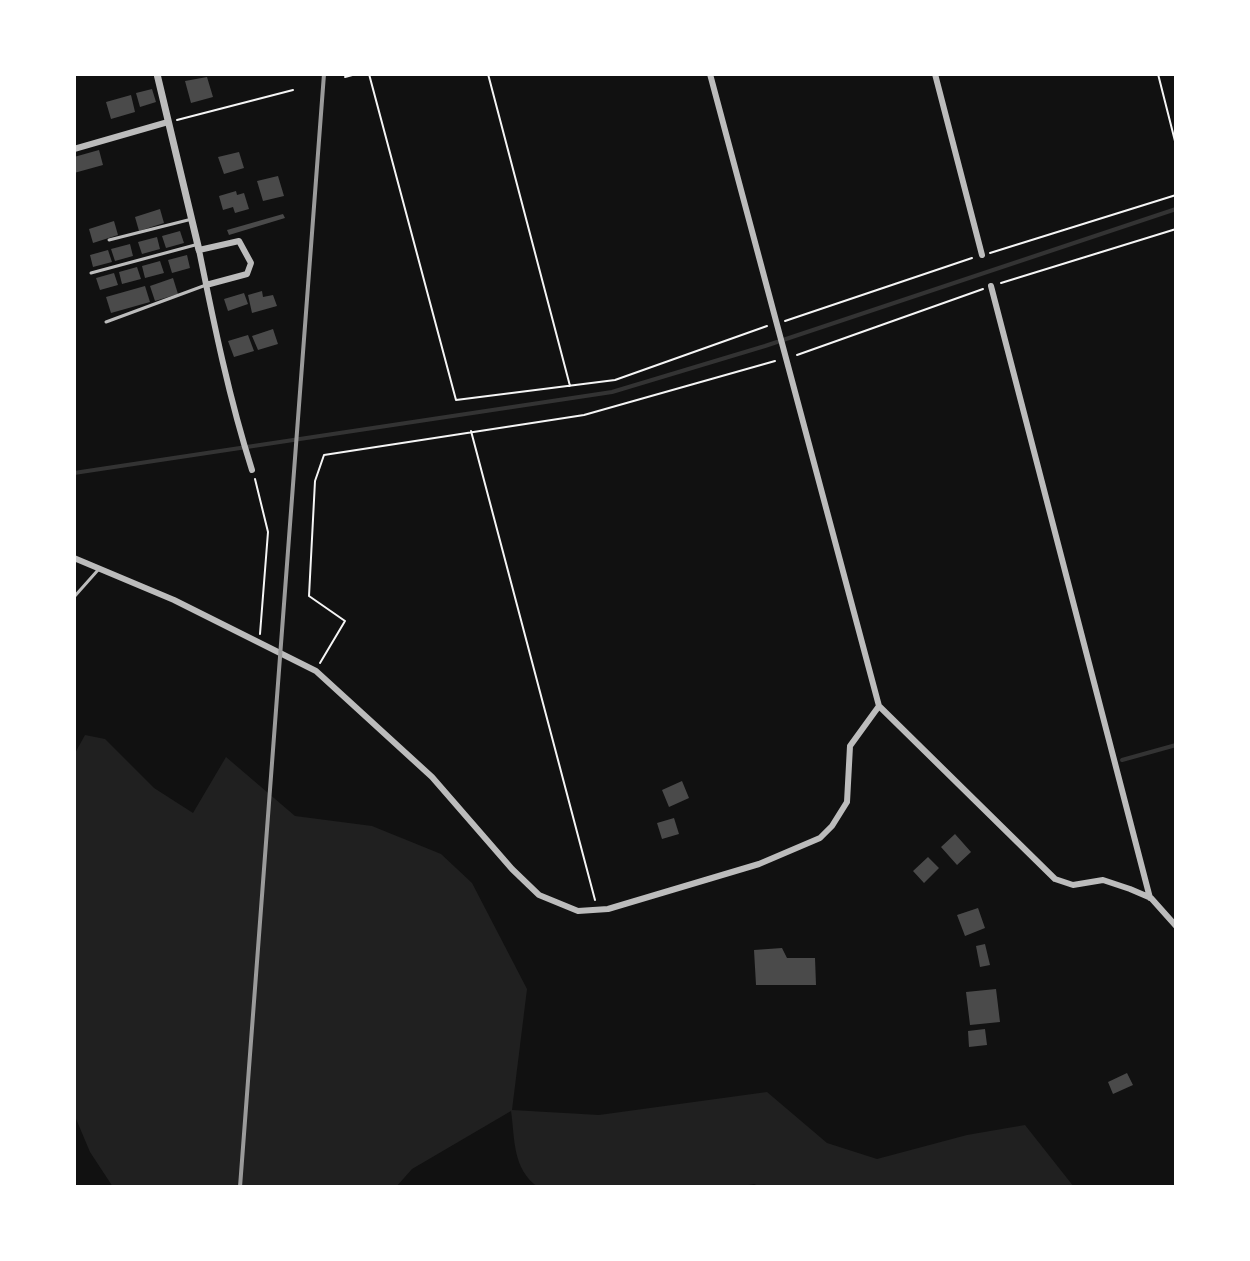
<!DOCTYPE html>
<html>
<head>
<meta charset="utf-8">
<style>
  body { margin:0 }
  #map { position:relative; width:1250px; height:1261px; overflow:hidden; background:#111; font-family:Lato,sans-serif }
  canvas { display:block }
  .frame { position:absolute; inset:0; border:76px solid #fff; pointer-events:none }
</style>
</head>
<body>
<div id="map">
<canvas width="1250" height="1261"></canvas>
<div class="frame"></div>
</div>
<script>
const c = document.querySelector('canvas').getContext('2d');
c.lineJoin = 'round';
function fill(path, color) { c.fillStyle = color; c.fill(path, 'evenodd'); }
function trace(path, color, width, dash) { c.strokeStyle = color; c.lineWidth = width; c.lineCap = dash ? 'butt' : 'round'; c.setLineDash(dash || []); c.stroke(path); }
fill(new Path2D(`
  M85 735 105 739 154 788 193 813 226 757 295 816 372 826 441 854 472 883 527 989 512 1110 599 1115 767 1092 827 1143 877 1159 967 1135 1025 1125 1074 1187H761L754 1184 738 1187H538C512 1169 515 1138 511 1111L412 1169 396 1187H113L90 1152 74 1114V755Z`), '#202020');
trace(new Path2D(`
  M74 473 612 392 765 346 1176 209
  M1122 760 1176 745`), '#333', 4);
fill(new Path2D(`
  M207 77 213 97 191 103 185 81Z
  M152 89 156 102 140 107 136 93Z
  M131 95 135 112 111 119 106 102Z
  M99 150 103 165 74 173V157Z
  M239 152 244 168 224 174 218 157Z
  M278 176 284 196 263 201 257 181Z
  M236 191 237 195 244 193 249 209 235 213 233 207 223 210 219 196Z
  M160 209 164 223 139 231 135 217Z
  M283 214 285 218 229 235 227 230Z
  M114 221 118 235 93 243 89 229Z
  M180 231 184 243 166 248 162 236Z
  M157 237 160 249 142 254 138 242Z
  M130 244 133 256 115 261 111 249Z
  M108 250 112 262 93 267 90 255Z
  M187 255 190 268 172 273 168 260Z
  M160 261 164 273 145 278 142 266Z
  M137 267 141 279 122 284 119 272Z
  M114 273 118 285 100 290 96 278Z
  M173 278 178 294 155 301 150 286Z
  M145 286 150 302 111 313 106 297Z
  M262 291 263 297 273 295 277 306 252 313 248 295Z
  M244 293 248 304 228 311 224 299Z
  M273 329 278 344 258 350 252 336Z
  M248 335 254 351 234 357 228 341Z
  M682 781 689 798 669 807 662 790Z
  M674 818 679 834 662 839 657 823Z
  M955 834 971 852 957 865 941 847Z
  M928 857 939 868 924 883 913 871Z
  M978 908 985 928 965 936 957 915Z
  M985 944 990 965 980 967 976 946Z
  M782 948 787 958H815L816 985H756L754 950Z
  M996 989 1000 1022 970 1025 966 992Z
  M985 1029 987 1045 969 1047 968 1031Z
  M1127 1073 1133 1085 1113 1094 1108 1082Z`), '#4a4a4a');
trace(new Path2D(`
  M369 74 456 400 615 380 767 326
  M488 74 570 386
  M1158 74 1176 145
  M345 77 356 74
  M177 120 293 90
  M990 253 1176 195
  M1001 283 1176 229
  M785 321 972 258
  M797 355 983 289
  M471 431 595 900
  M255 479 268 532 260 634
  M320 663 345 621 309 596 315 481 324 455 584 415 775 361`), '#f5f5f5', 2);
trace(new Path2D(`
  M109 240 192 219
  M91 273 195 245
  M106 322 206 285
  M74 597 98 570`), '#bcbcbc', 3);
trace(new Path2D(`
  M710 74 879 706 1055 879 1073 885 1103 880 1130 889 1151 898 1176 926
  M935 74 982 255
  M74 149 168 122
  M206 285 247 274 251 263 239 241 199 250C214 324 229 398 252 470
  M991 286 1150 898
  M74 558 174 600 316 671 432 777 512 869 539 895 578 911 608 909 759 864 820 838 832 826 847 802 850 746 879 706`), '#bcbcbc', 6);
trace(new Path2D(`
  M157 74 199 250`), '#bcbcbc', 7);
trace(new Path2D(`
  M240 1187 324 74`), '#9a9a9a', 4);
</script>
</body>
</html>
